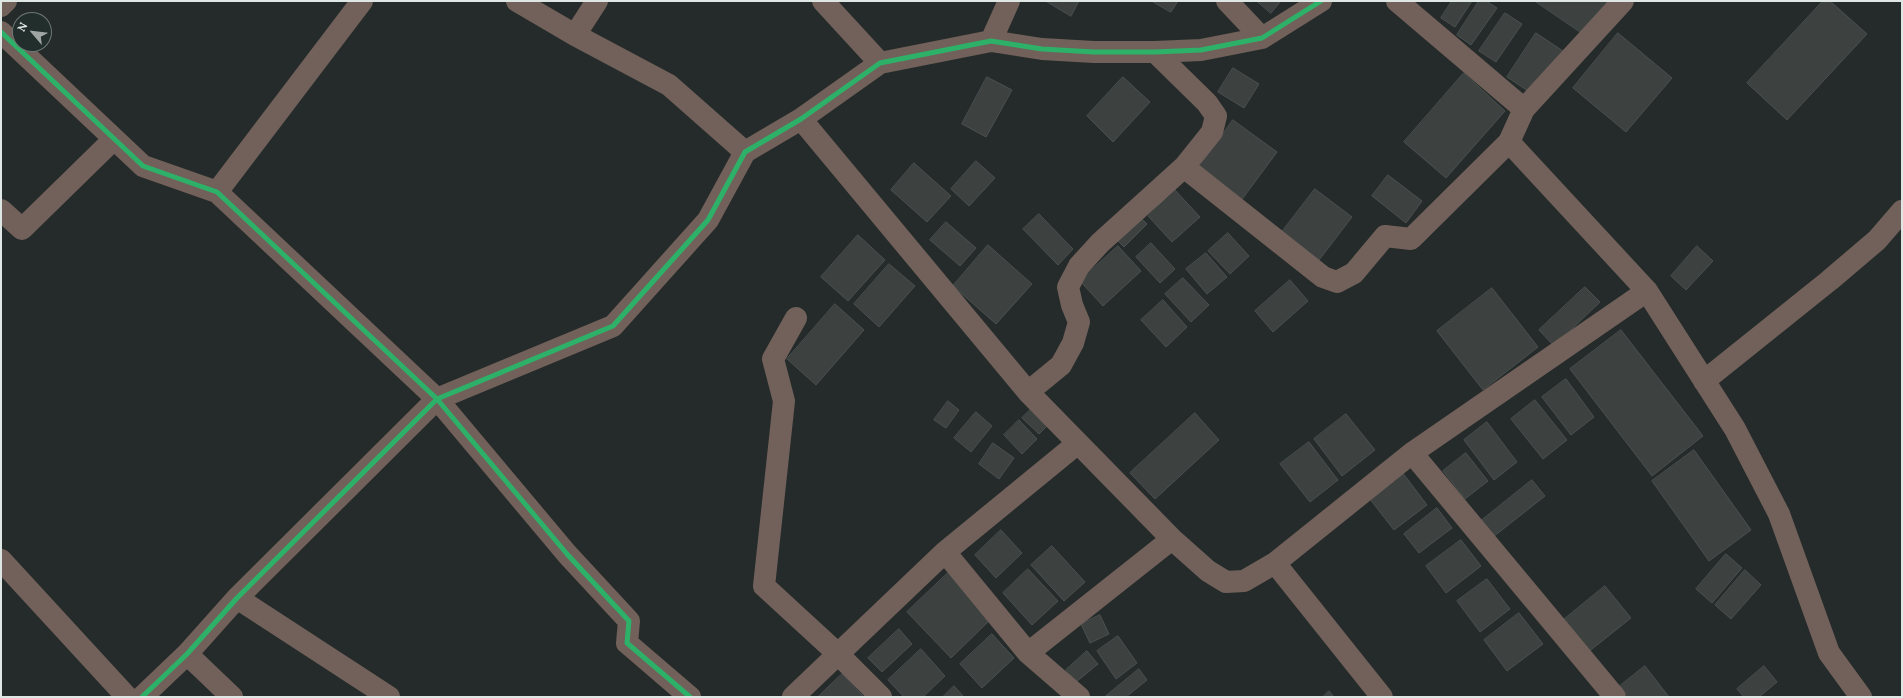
<!DOCTYPE html>
<html>
<head>
<meta charset="utf-8">
<style>
  body { margin:0 }
  #map { position:relative; width:1903px; height:698px; overflow:hidden; background:#252b2a; font-family:Lora,serif }
  canvas { display:block }
  .frame { position:absolute; inset:0; border:2px solid #dfe7e4; pointer-events:none }
  .north { position:absolute; left:12px; top:12px; width:40px; height:40px; box-sizing:border-box; background:#222e2b; border:1px solid #6e7875; border-radius:50%; rotate:298deg; font-size:11px; font-weight:700; line-height:16px; text-align:center; color:#dfe7e4 }
  .north::after { content:''; display:block; margin:auto; width:14px; height:18px; background:#9ea5a3; clip-path:polygon(50% 0,100% 100%,50% 72%,0 100%) }
</style>
</head>
<body>
<div id="map">
<canvas width="1903" height="698"></canvas>
<div class="frame"></div>
<div class="north">N</div>
</div>
<script>
const c = document.querySelector('canvas').getContext('2d');
c.lineJoin = 'round';
function fill(path, color) { c.fillStyle = color; c.fill(path, 'evenodd'); }
function trace(path, color, width, dash) { c.strokeStyle = color; c.lineWidth = width; c.lineCap = dash ? 'butt' : 'round'; c.setLineDash(dash || []); c.stroke(path); }
const building = new Path2D(`
  M1046 1H1079L1071 16Z
  M1152 1H1178L1171 12Z
  M1257 1H1281L1271 13Z
  M1452 1H1472L1455 27 1441 18Z
  M1479 1H1486L1497 8 1471 45 1457 35Z
  M1535 1H1608L1585 35Z
  M1823 1H1830L1867 34 1787 120 1747 83Z
  M1505 13 1522 24 1496 62 1479 51Z
  M1536 33 1563 51 1534 95 1507 77Z
  M1618 33 1672 78 1626 132 1573 88Z
  M1233 68 1259 84 1244 108 1218 92Z
  M1464 73 1505 111 1446 178 1404 142Z
  M987 77 1012 90 986 137 962 124Z
  M1123 77 1150 102 1113 142 1087 116Z
  M1233 120 1277 152 1240 202 1197 171Z
  M976 161 995 178 969 206 951 189Z
  M914 163 951 196 927 222 891 190Z
  M1388 175 1422 201 1406 223 1372 196Z
  M1315 189 1352 217 1319 260 1282 232Z
  M1175 190 1200 217 1172 242 1148 216Z
  M1039 214 1073 249 1058 265 1023 229Z
  M1137 214 1147 224 1124 247 1114 237Z
  M946 222 976 248 960 266 930 240Z
  M1228 233 1249 256 1230 274 1208 251Z
  M858 235 885 260 848 301 821 277Z
  M1151 243 1175 269 1160 283 1136 257Z
  M988 245 1032 284 996 324 953 286Z
  M1118 246 1141 271 1103 306 1080 281Z
  M1697 246 1713 261 1686 290 1671 276Z
  M1206 253 1227 277 1207 294 1186 269Z
  M889 264 915 286 879 327 854 304Z
  M1183 278 1209 305 1191 322 1165 294Z
  M1290 280 1308 301 1273 332 1255 311Z
  M1585 287 1600 302 1554 346 1539 330Z
  M1492 288 1538 347 1483 390 1437 331Z
  M1163 300 1187 327 1166 347 1141 320Z
  M835 304 864 330 816 385 787 359Z
  M1621 330 1703 436 1652 476 1570 369Z
  M1566 379 1594 417 1571 435 1542 397Z
  M1535 400 1567 440 1543 459 1511 419Z
  M948 401 959 410 946 428 934 420Z
  M1033 407 1050 423 1039 434 1022 418Z
  M976 412 992 426 971 452 954 438Z
  M1195 413 1219 440 1155 499 1130 473Z
  M1346 414 1375 450 1342 476 1314 439Z
  M1019 420 1037 439 1022 454 1004 435Z
  M1487 422 1517 462 1494 480 1464 440Z
  M1309 442 1338 480 1310 502 1280 464Z
  M993 443 1014 458 999 479 979 464Z
  M1694 450 1751 530 1709 561 1652 481Z
  M1466 453 1488 481 1465 499 1443 471Z
  M1399 468 1427 505 1394 530 1366 494Z
  M1532 480 1545 496 1493 537 1481 521Z
  M1437 508 1452 528 1419 553 1404 534Z
  M1001 530 1022 553 996 578 975 555Z
  M1461 540 1481 566 1446 593 1426 566Z
  M1052 546 1085 582 1064 601 1031 565Z
  M1726 554 1742 568 1712 603 1696 589Z
  M1028 569 1058 601 1032 625 1003 593Z
  M1745 570 1761 585 1731 619 1715 605Z
  M948 573 991 619 951 658 907 612Z
  M1487 579 1510 609 1480 632 1457 601Z
  M1605 586 1631 618 1587 653 1561 622Z
  M1519 613 1543 644 1507 671 1484 640Z
  M1100 615 1109 634 1090 643 1081 624Z
  M899 629 912 644 882 672 868 658Z
  M992 634 1014 658 982 688 960 664Z
  M1118 636 1137 663 1116 679 1097 651Z
  M921 649 945 676 923 697H904L888 680Z
  M1087 651 1098 664 1076 682 1066 670Z
  M1645 666 1669 697H1628L1620 686Z
  M1764 666 1777 682 1759 697H1744L1737 689Z
  M1139 669 1147 680 1126 697 1106 696Z
  M842 674 864 697H818Z
  M954 686 964 697H943Z
  M1329 691 1334 697H1323Z`);
fill(building, '#3d4241');
trace(building, '#4a504f', 1);
trace(new Path2D(`
  M517 1 575 35 669 85 745 152
  M823 1 880 63
  M1227 1 1262 38
  M1397 1 1524 109 1509 142 1647 291 1735 429 1779 514 1829 653 1861 697
  M1 6 6 1
  M1 32 143 166 217 192 437 399 567 554 629 621 627 643 690 697
  M575 35 597 1
  M991 41 1009 1
  M1524 109 1623 1
  M801 119 1028 392 1172 539 1208 571 1226 582 1244 581 1275 563 1382 697
  M1184 167 1323 277 1337 282 1354 273 1385 236 1411 239 1509 142
  M217 192 362 1
  M1 210 22 229 114 139
  M796 318 773 359 784 401 764 586 838 654 881 697
  M1704 381 1830 280 1877 240 1902 211
  M1028 392 1061 365 1073 343 1079 322 1072 305 1068 287 1079 266 1100 243 1184 167 1212 132 1216 116 1207 103 1155 52
  M1412 453 1615 697
  M945 552 1028 653 1079 697
  M1 560 127 697
  M1275 563 1412 453 1647 291
  M237 598 389 697
  M1028 653 1172 539
  M187 654 232 697
  M142 697 187 654 237 598 437 399 613 326 708 220 745 152 801 119 880 63 991 41 1042 49 1094 52H1155L1201 50 1262 38 1321 1
  M793 697 945 552 1078 443`), '#71615a', 22);
trace(new Path2D(`
  M1 32 143 166 217 192 437 399 567 554 629 621 627 643 690 697
  M142 697 187 654 237 598 437 399 613 326 708 220 745 152 801 119 880 63 991 41 1042 49 1094 52H1155L1201 50 1262 38 1321 1`), '#2db169', 5);
</script>
</body>
</html>
